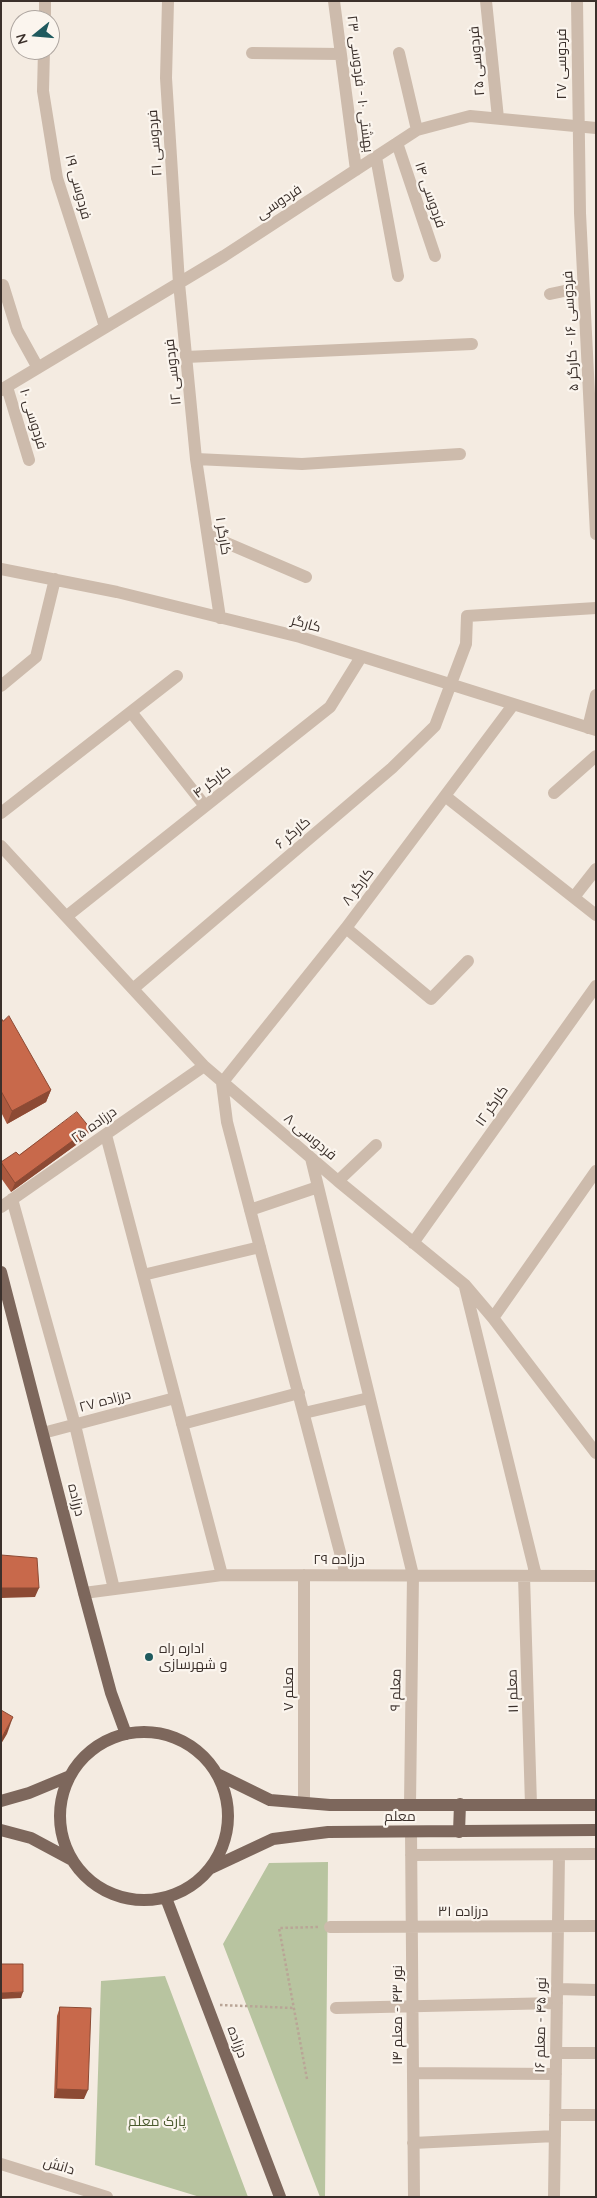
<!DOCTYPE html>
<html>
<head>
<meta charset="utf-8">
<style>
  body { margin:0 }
  #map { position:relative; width:597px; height:2198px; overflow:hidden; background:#f4ebe1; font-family:Quicksand,sans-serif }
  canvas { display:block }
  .frame { position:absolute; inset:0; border:2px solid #3b302b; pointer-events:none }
  .north { position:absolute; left:10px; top:10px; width:50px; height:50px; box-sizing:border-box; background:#fbf5ee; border:1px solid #aea6a0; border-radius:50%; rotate:253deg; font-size:14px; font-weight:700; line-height:20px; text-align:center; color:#3b302b }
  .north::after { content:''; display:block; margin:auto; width:18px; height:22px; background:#1f5a5e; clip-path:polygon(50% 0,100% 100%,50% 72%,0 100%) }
</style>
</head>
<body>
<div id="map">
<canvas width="597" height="2198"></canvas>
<div class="frame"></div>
<div class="north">N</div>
</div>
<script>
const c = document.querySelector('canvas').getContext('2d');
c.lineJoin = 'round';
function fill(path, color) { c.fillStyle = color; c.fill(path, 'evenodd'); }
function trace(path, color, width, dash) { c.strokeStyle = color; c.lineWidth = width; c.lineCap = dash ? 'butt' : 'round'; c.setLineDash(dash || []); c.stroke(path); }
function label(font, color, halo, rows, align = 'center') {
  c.font = font + ' Quicksand,Cairo,sans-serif'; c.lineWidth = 4.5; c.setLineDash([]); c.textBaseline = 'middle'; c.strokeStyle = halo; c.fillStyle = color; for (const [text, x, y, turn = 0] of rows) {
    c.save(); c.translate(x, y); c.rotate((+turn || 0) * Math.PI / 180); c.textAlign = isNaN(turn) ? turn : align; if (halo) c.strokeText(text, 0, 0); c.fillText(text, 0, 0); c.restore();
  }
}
fill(new Path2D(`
  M328 1862 325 2197H320L223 1944 269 1863Z
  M165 1976 248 2197H200L95 2165 101 1981Z`), '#b8c4a0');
trace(new Path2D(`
  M220 2005 294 2008
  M307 2079 279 1928 318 1927`), '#b9a596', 2.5, [2.5, 2.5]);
trace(new Path2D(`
  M168 1 166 78 179 283 196 459 220 618
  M334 1 356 170
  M486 1 498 118
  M577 1 580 213 596 534
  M45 20V1
  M44 50 43 91 57 178 105 327
  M252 53 341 54
  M399 53 417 130
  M397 143 435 256
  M376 157 398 276
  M3 285 17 330 38 368
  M550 294 583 287
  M186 357 472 344
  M7 387 29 460
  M1 390 224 256 417 130 470 116 596 128
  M196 459 302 464 460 454
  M208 535 306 577
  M1 569 117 592 300 637 596 730
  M1 686 36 657 55 579
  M131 712 205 806
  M588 728 596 695
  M554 793 596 756
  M445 796 596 915
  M1 813 177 676
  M1 846 204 1066 338 1181 465 1285 493 1318 596 1453
  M574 897 596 869
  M67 916 330 707 361 657
  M346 928 431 999 468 961
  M134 988 392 768 435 726 466 644 467 616 596 608
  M106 1135 222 1575
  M311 1158 413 1575 410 1804
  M338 1181 376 1145
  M12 1199 75 1425 114 1589
  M1 1207 204 1066
  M250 1210 318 1187
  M413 1243 596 986
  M143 1275 260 1247
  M465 1287 536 1576
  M493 1318 596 1171
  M304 1413 369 1398
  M182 1424 299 1393
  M43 1433 175 1398
  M346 1575 227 1122 222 1083 346 928 513 705
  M524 1576 531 1805
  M84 1593 222 1575 596 1576
  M304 1803V1575
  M411 1832 414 2197
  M411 1855 596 1854
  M330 1927 596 1926
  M557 1989 596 1990
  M336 2008 557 2003
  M556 2053H596
  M413 2073 556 2074
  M555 2115H596
  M413 2143 555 2136
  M1 2164 107 2197
  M554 2197 559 1855`), '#cdbbac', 12);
trace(new Path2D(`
  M1 1272 84 1593 111 1693 126 1734
  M60 1816a84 84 0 1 1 168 0a84 84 0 1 1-168 0Z
  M217 1774 270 1800 330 1805H596
  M1 1801 29 1793 70 1776
  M1 1830 31 1838 72 1860
  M459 1832 460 1804
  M211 1868 273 1839 328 1832 596 1830
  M166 1898 280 2197`), '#7d675c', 12);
fill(new Path2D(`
  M1 1018 51 1090 46 1102 7 1124 1 1112Z
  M90 1128 87 1137 11 1192 1 1178V1162Z
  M60 2007 84 2099 54 2098 57 2016Z`), '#ac5a40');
fill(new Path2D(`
  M51 1090 46 1102 7 1124 12 1111Z
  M90 1128 87 1137 11 1192 15 1183Z
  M1 1588H39L35 1597 1 1598Z
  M13 1717 7 1734 1 1744V1739Z
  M23 1992 21 1998 1 1999V1993Z
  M57 2089 88 2090 84 2099 54 2098Z`), '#8c4a34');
const building = new Path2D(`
  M9 1016 51 1090 12 1111 1 1091V1018L3 1021Z
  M77 1112 90 1128 15 1183 1 1162 16 1152 19 1155Z
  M1 1555 37 1558 39 1588H1Z
  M1 1710 13 1717 1 1739Z
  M1 1964H23V1992L1 1993Z
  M60 2007 91 2008 88 2090 57 2089Z`);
fill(building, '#c8694b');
trace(building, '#8c4a34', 1);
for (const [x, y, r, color] of [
  [149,1657,5,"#1f5a5e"]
]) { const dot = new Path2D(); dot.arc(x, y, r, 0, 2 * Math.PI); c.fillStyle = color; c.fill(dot); trace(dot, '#fbf5ee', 2); }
label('14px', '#3b302b', '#fbf5ee', [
  ["فردوسی ۲۵",477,61,-95],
  ["فردوسی ۲۷",562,64,-90],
  ["بهشتی ۱۰ - فردوسی ۲۳",360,84,83],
  ["فردوسی ۲۱",155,143,-94],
  ["فردوسی ۱۹",78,187,75],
  ["فردوسی ۱۴",430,195,71],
  ["فردوسی",279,202,-33],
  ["فردوسی ۱۶ - کارگر ۵",571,331,-93],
  ["فردوسی ۱۲",173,372,-96],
  ["فردوسی ۱۰",33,419,73],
  ["کارگر ۱",223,536,81],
  ["کارگر",306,624,16],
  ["کارگر ۴",212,782,-38],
  ["کارگر ۶",293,833,-40],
  ["کارگر ۸",358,887,-53],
  ["کارگر ۱۲",492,1106,-55],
  ["درزاده ۲۵",94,1125,-35],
  ["فردوسی ۸",310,1137,40],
  ["درزاده ۲۷",105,1401,-15],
  ["درزاده",76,1500,76],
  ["درزاده ۲۹",339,1560],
  ["معلم ۷",289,1689,-90],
  ["معلم ۹",396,1690,-89],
  ["معلم ۱۱",513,1691,-92],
  ["معلم",400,1817],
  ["درزاده ۳۱",463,1912],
  ["نور ۴۳ - معلم ۱۴",398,2015,-90],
  ["نور ۴۵ - معلم ۱۶",541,2025,-89],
  ["درزاده",237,2042,69],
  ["دانش",59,2166,17]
]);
label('14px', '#3b302b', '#fbf5ee', [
  ["اداره راه",159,1649],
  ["و شهرسازی",159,1665]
], 'left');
label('14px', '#4a5a2e', '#fbf5ee', [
  ["پارک معلم",157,2122]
]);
</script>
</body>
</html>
